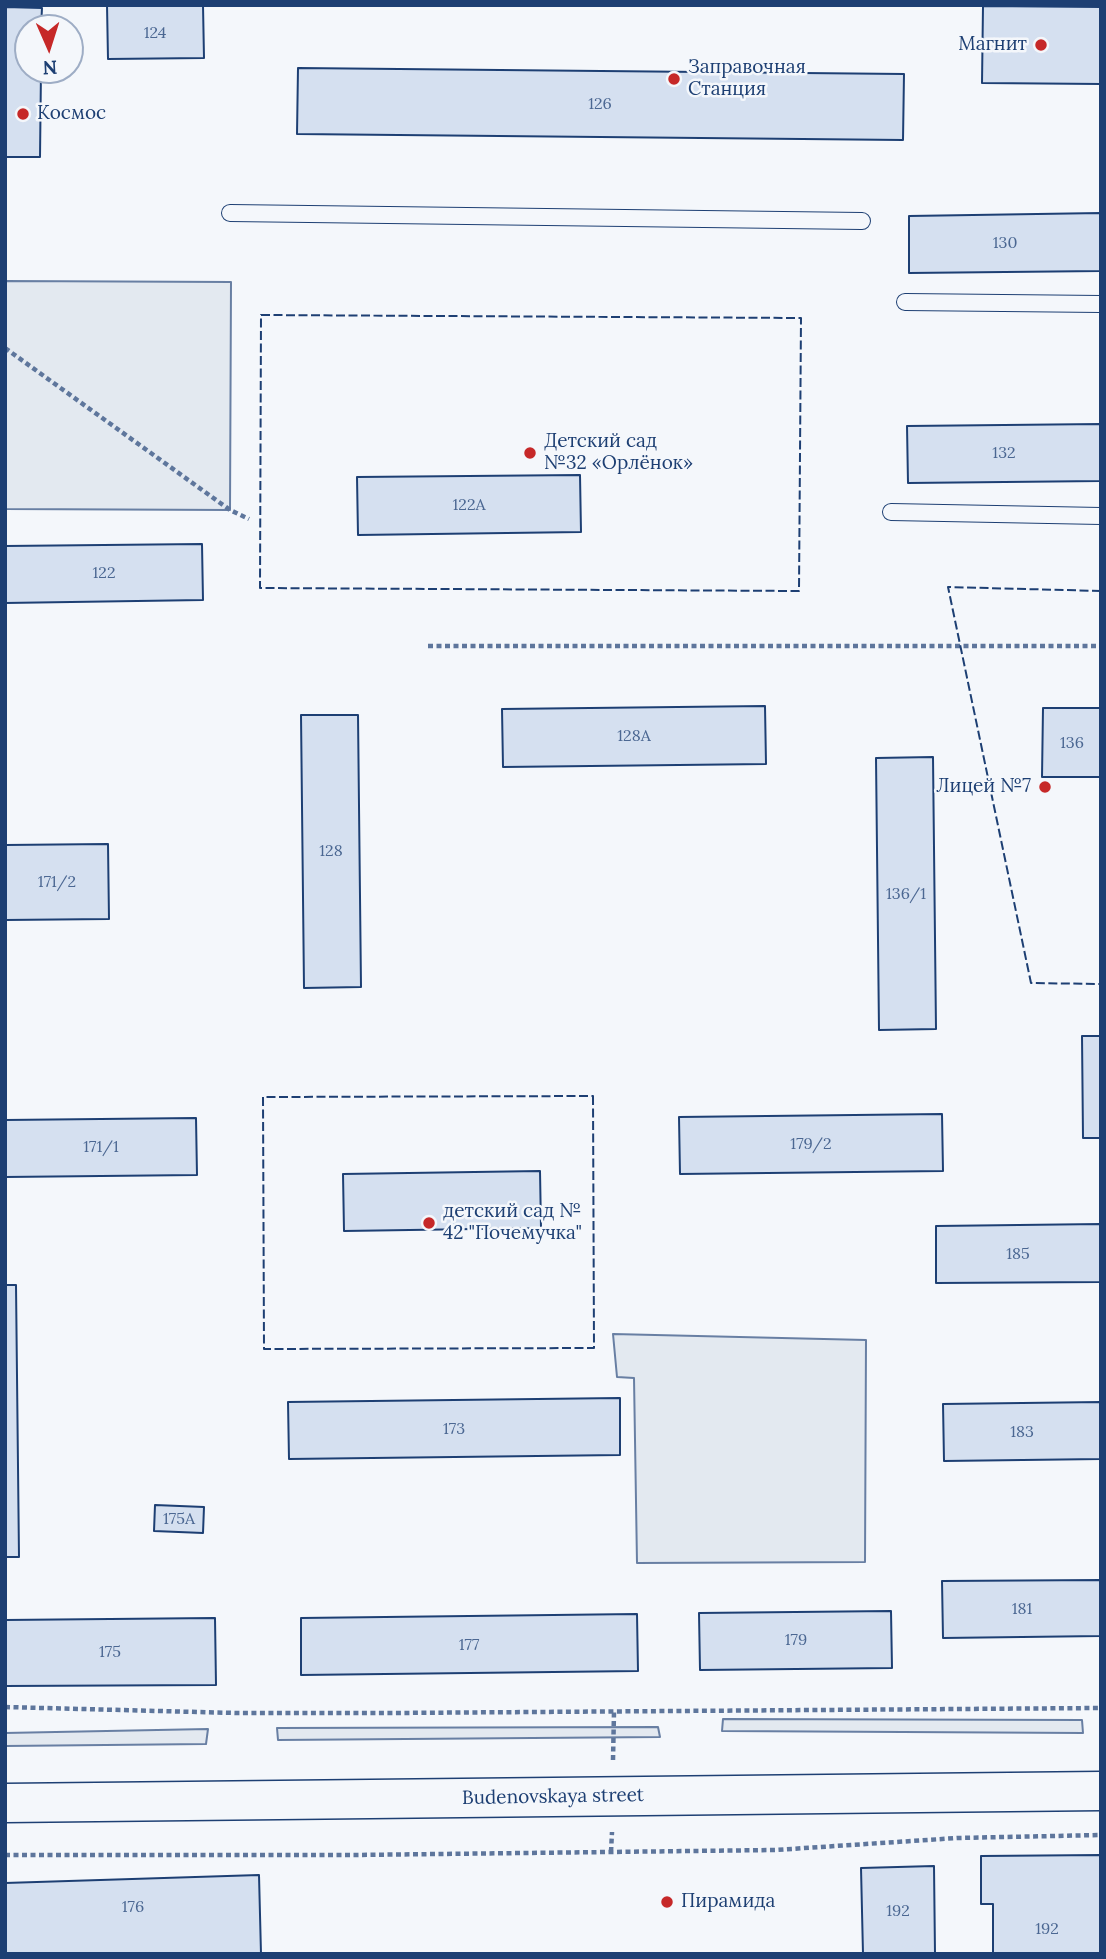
<!DOCTYPE html>
<html>
<head>
<meta charset="utf-8">
<style>
  body { margin:0 }
  #map { position:relative; width:1106px; height:1959px; overflow:hidden; background:#f4f7fb; font-family:Lora,serif }
  canvas { display:block }
  .frame { position:absolute; inset:0; border:7px solid #1d3f73; pointer-events:none }
  .north { position:absolute; left:14px; top:14px; width:70px; height:70px; box-sizing:border-box; background:#f4f7fb; border:2px solid #9eadc5; border-radius:50%; rotate:177deg; font-size:19px; font-weight:700; line-height:28px; text-align:center; color:#1d3f73 }
  .north::after { content:''; display:block; margin:auto; width:24px; height:32px; background:#c62828; clip-path:polygon(50% 0,100% 100%,50% 72%,0 100%) }
</style>
</head>
<body>
<div id="map">
<canvas width="1106" height="1959"></canvas>
<div class="frame"></div>
<div class="north">N</div>
</div>
<script>
const c = document.querySelector('canvas').getContext('2d');
c.lineJoin = 'round';
function fill(path, color) { c.fillStyle = color; c.fill(path, 'evenodd'); }
function trace(path, color, width, dash) { c.strokeStyle = color; c.lineWidth = width; c.lineCap = dash ? 'butt' : 'round'; c.setLineDash(dash || []); c.stroke(path); }
function label(font, color, halo, rows, align = 'center') {
  c.font = font + ' Lora,serif'; c.lineWidth = 5; c.setLineDash([]); c.textBaseline = 'middle'; c.strokeStyle = halo; c.fillStyle = color; for (const [text, x, y, turn = 0] of rows) {
    c.save(); c.translate(x, y); c.rotate((+turn || 0) * Math.PI / 180); c.textAlign = isNaN(turn) ? turn : align; if (halo) c.strokeText(text, 0, 0); c.fillText(text, 0, 0); c.restore();
  }
}
const green = new Path2D(`
  M5 281 231 282 230 510 5 509Z
  M613 1334 866 1340 865 1562 637 1563 634 1378 617 1377Z
  M723 1719 1082 1720 1083 1733 722 1731Z
  M658 1727 660 1737 278 1740 277 1728Z
  M208 1729 206 1744 5 1746V1733Z`);
fill(green, '#e3e9f0');
trace(green, '#687fa3', 2);
const building = new Path2D(`
  M107 5H203L204 58 108 59Z
  M983 6 1101 7V84L982 83Z
  M5 7 42 8 41 28H28V70H41L40 157H5Z
  M298 68 904 74 903 140 297 134Z
  M1101 213V271L909 273V216Z
  M1101 424V481L908 483 907 426Z
  M580 475 581 532 358 535 357 477Z
  M202 544 203 600 5 603V546Z
  M765 706 766 764 503 767 502 709Z
  M1043 708H1101V777H1042Z
  M301 715H358L361 987 304 988Z
  M933 757 936 1029 879 1030 876 758Z
  M108 844 109 919 5 920V845Z
  M1082 1036H1101V1138H1083Z
  M942 1114 943 1171 680 1174 679 1117Z
  M196 1118 197 1175 5 1177V1120Z
  M540 1171 541 1228 344 1231 343 1174Z
  M1101 1224V1282L936 1283V1226Z
  M5 1285H16L19 1557H5Z
  M620 1398V1455L289 1459 288 1402Z
  M1101 1402V1459L944 1461 943 1404Z
  M155 1505 204 1507 203 1533 154 1531Z
  M1101 1580V1636L943 1638 942 1581Z
  M891 1611 892 1668 700 1670 699 1613Z
  M637 1614 638 1671 301 1675V1618Z
  M215 1618 216 1685 5 1686V1620Z
  M1101 1855V1954H993V1904H981V1856Z
  M934 1866 935 1954H863L861 1868Z
  M259 1875 261 1954H5V1883Z`);
fill(building, '#d5e0f0');
trace(building, '#1d3f73', 2);
const lane = new Path2D(`
  M230 213 862 221
  M905 302 1101 304
  M891 512 1101 516`);
const secondary = new Path2D(`
  M5 1803 1101 1791`);
trace(lane, '#1d3f73', 18);
trace(secondary, '#1d3f73', 41);
trace(new Path2D(`
  M5 348 230 510 249 519
  M428 646H1101
  M5 1707 236 1713H392L1101 1708
  M613 1760 614 1712
  M611 1852 612 1832
  M5 1855H355L775 1850 957 1838 1101 1835`), '#5e769c', 4.5, [5, 3.5]);
trace(lane, '#f4f7fb', 16);
trace(secondary, '#f4f7fb', 38);
trace(new Path2D(`
  M261 315 801 318 799 591 260 588Z
  M1101 591 948 587 1031 983 1101 984
  M593 1096 594 1348 264 1349 263 1097Z`), '#1d3f73', 2, [9, 3.5]);
for (const [x, y, r, color] of [
  [1041,45,7,"#c62828"],
  [674,79,7,"#c62828"],
  [23,114,7,"#c62828"],
  [530,453,7,"#c62828"],
  [1045,787,7,"#c62828"],
  [429,1223,7,"#c62828"],
  [667,1902,7,"#c62828"]
]) { const dot = new Path2D(); dot.arc(x, y, r, 0, 2 * Math.PI); c.fillStyle = color; c.fill(dot); trace(dot, '#f4f7fb', 2.5); }
label('16px', '#4b6792', null, [
  ["124",155,33],
  ["126",600,104],
  ["130",1005,243],
  ["132",1004,453],
  ["122А",469,505],
  ["122",104,573],
  ["128А",634,736],
  ["136",1072,743],
  ["128",331,851],
  ["171/2",57,882],
  ["136/1",906,894],
  ["179/2",811,1144],
  ["171/1",101,1147],
  ["185",1018,1254],
  ["173",454,1429],
  ["183",1022,1432],
  ["175А",179,1519],
  ["181",1022,1609],
  ["179",796,1640],
  ["177",469,1645],
  ["175",110,1652],
  ["176",133,1907],
  ["192",898,1911],
  ["192",1047,1929]
]);
label('19px', '#1d3f73', '#f4f7fb', [
  ["Магнит",1027,45,"right"],
  ["Заправочная",688,68],
  ["Станция",688,90],
  ["Космос",37,114],
  ["Детский сад",544,442],
  ["№32 «Орлёнок»",544,464],
  ["Лицей №7",1031,787,"right"],
  ["детский сад №",443,1212],
  ["42 \"Почемучка\"",443,1234],
  ["Пирамида",681,1902]
], 'left');
label('19px', '#1d3f73', '#f4f7fb', [
  ["Budenovskaya street",553,1797,-1]
]);
</script>
</body>
</html>
